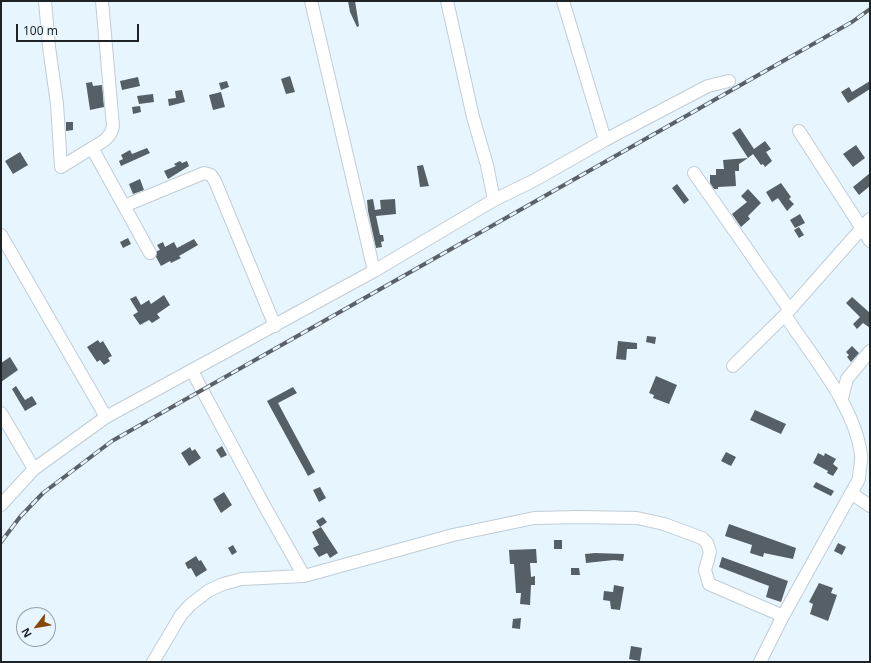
<!DOCTYPE html>
<html>
<head>
<meta charset="utf-8">
<style>
  body { margin:0 }
  #map { position:relative; width:871px; height:663px; overflow:hidden; background:#e7f5fe; font-family:"Noto Sans",sans-serif }
  canvas { display:block }
  .frame { position:absolute; inset:0; border:2px solid #1e2326; pointer-events:none }
  .north { position:absolute; left:16px; top:607px; width:40px; height:40px; box-sizing:border-box; background:#e7f5fe; border:1px solid #97a1a8; border-radius:50%; rotate:239deg; font-size:11px; font-weight:700; line-height:16px; text-align:center; color:#1e2326 }
  .north::after { content:''; display:block; margin:auto; width:14px; height:18px; background:#864709; clip-path:polygon(50% 0,100% 100%,50% 72%,0 100%) }
  .scale { position:absolute; left:16px; top:24px; width:123px; height:18px; box-sizing:border-box; border:2px solid #1e2326; border-top:0; padding-left:5px; font-size:12px; line-height:14px; white-space:nowrap; color:#1e2326; -webkit-text-stroke:3px #e7f5fe; paint-order:stroke }
</style>
</head>
<body>
<div id="map">
<canvas width="871" height="663"></canvas>
<div class="frame"></div>
<div class="north">N</div>
<div class="scale">100 m</div>
</div>
<script>
const c = document.querySelector('canvas').getContext('2d');
c.lineJoin = 'round';
function fill(path, color) { c.fillStyle = color; c.fill(path, 'evenodd'); }
function trace(path, color, width, dash) { c.strokeStyle = color; c.lineWidth = width; c.lineCap = dash ? 'butt' : 'round'; c.setLineDash(dash || []); c.stroke(path); }
fill(new Path2D(`
  M348 1H355L359 26 357 27 350 12Z
  M290 76 295 92 286 94 281 79Z
  M138 77 140 86 122 90 120 81Z
  M227 81 229 87 221 90 219 83Z
  M870 81V89L848 103 841 92 849 87 852 92Z
  M92 82 93 86 102 85 104 107 90 110 86 83Z
  M182 90 185 102 169 106 168 99 176 98 175 91Z
  M221 92 225 107 213 110 209 95Z
  M153 94 154 102 139 104 137 96Z
  M140 106 141 112 133 114 132 107Z
  M66 122H73V130L66 131Z
  M740 128 754 149 765 141 771 149 766 152 772 161 765 167 763 164 761 165 753 154 748 158 732 133Z
  M856 145 865 158 853 167 843 154Z
  M147 148 150 153 121 166 119 161 123 159 121 155 130 150 132 154Z
  M20 152 28 165 13 174 5 161Z
  M748 158 739 164V171H735L736 186 718 187V189H714L710 183V175H716V169H724L723 160Z
  M180 161 182 163 187 161 189 166 168 179 164 171 176 166 174 164Z
  M423 165 429 186 420 187 417 166Z
  M870 173V186L859 195 853 187Z
  M140 179 144 190 133 194 129 184Z
  M781 183 791 197 789 199 794 204 787 211 778 198 772 202 766 192Z
  M677 184 689 200 684 204 672 188Z
  M748 189 761 203 748 216 750 219 741 227 732 214 747 202 741 196Z
  M373 199 375 210 381 209 380 200 395 199 396 214 376 216 380 235H383L384 241 381 242 382 247 376 248 368 211 367 200Z
  M800 214 805 223 795 228 790 220Z
  M799 227 804 235 799 238 794 230Z
  M128 238 131 244 123 248 120 242Z
  M194 239 198 245 179 256 181 258 171 263 170 261 161 266 156 257 157 251 160 250 157 245 163 242 165 247 174 242 177 248Z
  M164 295 170 305 157 314 160 318 152 323 149 320 140 325 133 315 138 312 130 299 136 296 141 305 149 300 151 304Z
  M852 297 870 313V328L863 323 857 329 853 324 860 317 846 303Z
  M647 336 656 337 655 344 646 342Z
  M98 340 100 343 103 341 112 356 108 358 110 361 104 365 100 360 97 362 87 347Z
  M618 341 637 343V349H627L626 360 616 359Z
  M852 346 859 353 851 362 847 357 849 355 846 352Z
  M10 357 18 370 1 382V363Z
  M656 376 677 385 669 404 653 398 654 395 649 393Z
  M16 386 25 400 32 396 37 404 25 411 12 389Z
  M293 387 297 393 278 403 315 472 308 476 267 401Z
  M755 410 786 424 781 434 750 420Z
  M222 446 227 455 221 458 216 450Z
  M190 447 192 451 195 449 201 458 189 466 181 453Z
  M726 452 736 457 731 466 721 461Z
  M818 453 824 456 825 453 836 459 833 464 838 468 833 476 827 473 828 471 813 463Z
  M816 482 834 491 831 496 813 487Z
  M320 487 326 498 319 502 313 490Z
  M224 492 232 505 221 513 213 499Z
  M323 517 327 522 320 527 316 521Z
  M729 524 796 548 793 559 764 553 763 557 750 553 752 545 725 536Z
  M321 527 338 553 330 558 327 553 319 557 313 548 319 545 312 532Z
  M554 540H562V549H554Z
  M838 543 846 547 842 555 834 551Z
  M233 545 237 552 232 555 228 548Z
  M536 549 537 563H530L531 577 535 576V585H531L530 605 520 604 521 593H516L514 564H510L509 550Z
  M595 553 624 554 623 561 614 560 586 563 585 554Z
  M196 556 199 561 201 560 207 570 196 577 191 568 188 569 185 563Z
  M722 557 788 581 781 602 766 597 769 586 719 567Z
  M571 568H579L580 575H571Z
  M819 583 833 588 831 593 837 595 828 621 810 614 813 604 809 602Z
  M614 585 624 587 620 610 611 609 610 601 603 600 604 591 613 592Z
  M521 618 520 629 512 628 513 619Z
  M631 646 642 648 640 661 629 659Z`), '#545f66');
const minor = new Path2D(`
  M45 1 49 47 57 104 61 167 92 148 150 253
  M311 1 374 271
  M447 1 473 117 487 165 494 200
  M563 1 605 140
  M799 131 870 241
  M92 148C102 142 111 138 113 126L102 1
  M694 173 789 309
  M124 206 204 173 211 175 215 181 275 326
  M1 235 106 417
  M733 366 785 315 870 219
  M192 371 265 507 304 576
  M842 398 847 379 870 351
  M1 413 34 469
  M851 493 870 506
  M1 505 34 469 106 417 374 271 494 200 533 181 605 140 708 86 729 81
  M153 662 181 615 190 605 208 591 223 584 242 579 304 576 453 535 534 518 579 517 637 518 664 524 702 538 707 543 710 552 705 570 709 584 783 616
  M760 662 783 616 859 479C859 471 862 462 861 454 854 404 812 357 785 315`);
trace(minor, '#c0cdd6', 14);
trace(minor, '#fff', 12);
const rail = new Path2D(`
  M1 542 20 517 43 493 112 441 852 22 870 9`);
trace(rail, '#5b6267', 4);
trace(rail, '#e7f5fe', 2.5, [8]);
</script>
</body>
</html>
